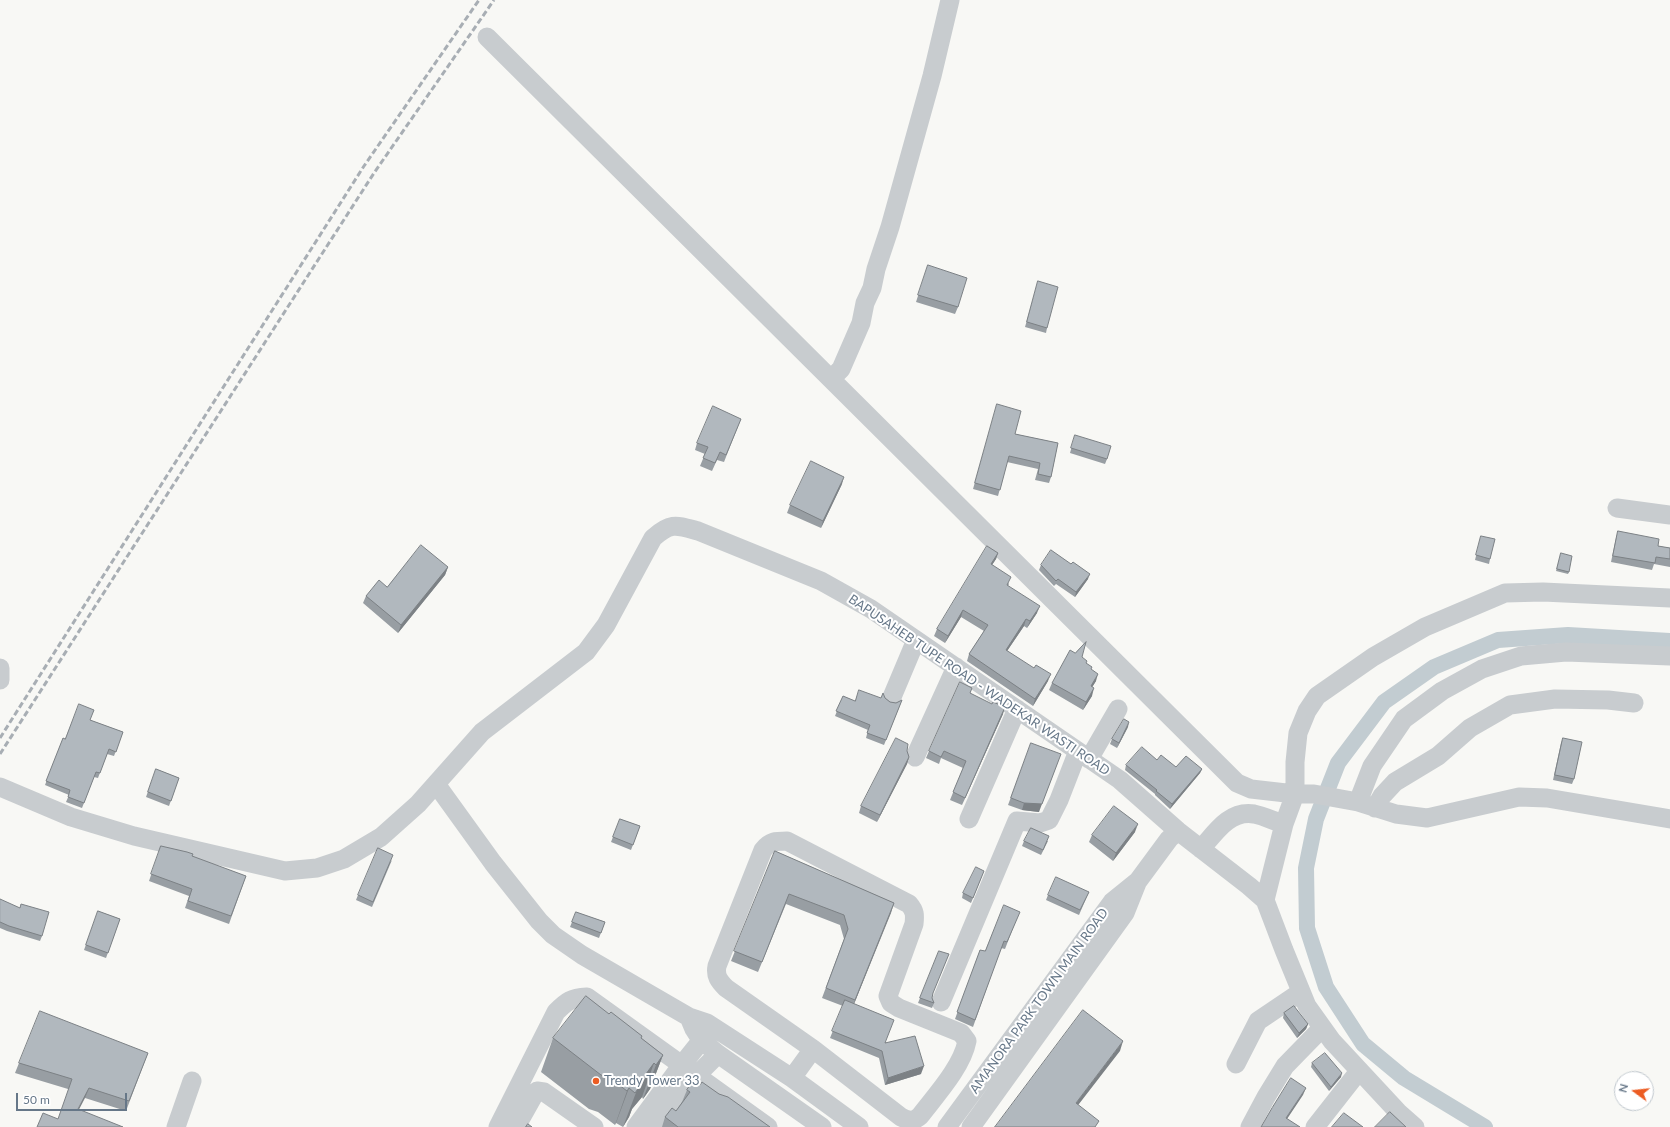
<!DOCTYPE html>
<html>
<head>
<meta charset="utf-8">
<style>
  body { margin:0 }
  #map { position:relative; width:1670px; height:1127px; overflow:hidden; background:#f8f8f5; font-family:Lato,sans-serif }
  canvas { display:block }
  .north { position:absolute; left:1614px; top:1071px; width:40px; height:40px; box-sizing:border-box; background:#fff; border:1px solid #c2c9cf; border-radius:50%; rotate:285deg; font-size:11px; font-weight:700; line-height:16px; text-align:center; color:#678 }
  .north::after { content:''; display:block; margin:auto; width:14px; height:18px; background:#ec5c22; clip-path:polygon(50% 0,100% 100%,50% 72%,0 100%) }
  .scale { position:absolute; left:16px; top:1093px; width:111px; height:18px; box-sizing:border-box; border:2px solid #678; border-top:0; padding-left:5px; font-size:12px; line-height:14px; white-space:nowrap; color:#678; -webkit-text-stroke:3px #fff; paint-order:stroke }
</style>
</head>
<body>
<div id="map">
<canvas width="1670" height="1127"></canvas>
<div class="north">N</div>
<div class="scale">50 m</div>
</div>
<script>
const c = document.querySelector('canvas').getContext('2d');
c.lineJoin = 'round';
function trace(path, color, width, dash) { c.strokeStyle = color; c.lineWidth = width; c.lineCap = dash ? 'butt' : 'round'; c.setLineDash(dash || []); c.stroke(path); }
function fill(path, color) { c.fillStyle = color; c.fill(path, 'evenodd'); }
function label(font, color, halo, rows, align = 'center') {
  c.font = font + ' Lato,sans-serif'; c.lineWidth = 4; c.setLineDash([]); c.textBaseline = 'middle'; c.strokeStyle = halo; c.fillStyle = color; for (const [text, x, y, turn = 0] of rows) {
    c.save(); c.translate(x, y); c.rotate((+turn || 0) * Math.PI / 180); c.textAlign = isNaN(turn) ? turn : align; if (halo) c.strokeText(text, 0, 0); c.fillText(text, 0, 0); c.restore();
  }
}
trace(new Path2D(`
  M1485 1127 1404 1078 1363 1044 1326 987 1307 928 1306 868 1316 819 1338 763 1384 702 1434 667 1498 640 1568 635 1670 641`), '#c2ccd1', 16);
trace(new Path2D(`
  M487 37 1237 783 1251 789 1295 794H1314L1358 802 1396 814 1427 818 1519 797 1547 798 1670 819
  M831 379 841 369 861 323 865 303 872 288 876 269 890 227 932 76 950 0
  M1617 508 1670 515
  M0 668V680
  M892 697 916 640
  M915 757 956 667
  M1089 759 1118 709
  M436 784 493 863 539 921 553 935 582 955 689 1017 707 1023 792 1078 859 1127
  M0 787 71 817 134 836 285 871 317 868 344 859 381 837 418 804 482 732 586 652 606 625 653 538C671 522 676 525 698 531L821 581 871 609 1120 780 1178 831 1249 886 1265 900 1284 950 1307 1006 1332 1041 1398 1112 1415 1127
  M1358 802 1372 766 1404 719 1442 691 1482 669 1521 656 1566 652 1670 656
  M1375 808 1382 796 1395 782 1438 756 1470 728 1510 705 1555 699 1608 700 1634 703
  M969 819 1017 709
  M1201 849C1215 833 1229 810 1254 814 1264 816 1274 821 1284 824
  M1265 900 1284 824 1295 794V762L1298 733 1307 711 1317 696 1373 657 1425 627 1505 593 1543 592 1670 598
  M941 1002 1017 821 1040 823 1049 820 1059 800 1078 751
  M689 1017 694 1029 701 1040 718 1054 822 1127
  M1236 1064 1258 1021 1301 992
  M792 1078 813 1049 901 1117C909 1121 913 1122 920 1116 936 1095 962 1067 967 1041L961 1033 899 1008 891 1003 888 996 914 924C915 915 915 911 909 904L787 841C776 841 770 841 763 850L717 966C715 976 719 981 726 988L813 1049
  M176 1127 192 1081
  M498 1127 556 1012C567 1001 571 998 587 997L768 1127
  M516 1127 535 1093 537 1091 544 1092 594 1127
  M636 1127 681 1066 709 1031
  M656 1127 696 1076 718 1054
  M947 1127 1112 902 1138 881 1169 839 1178 831
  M971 1127 1125 913 1137 883
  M1250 1127 1266 1097 1285 1066 1322 1028
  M1315 1127 1359 1071`), '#c8cccf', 19);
trace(new Path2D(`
  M0 738 364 166 479 0
  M0 754 374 173 494 0`), '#a8aeb4', 3, [6, 3]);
fill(new Path2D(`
  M928 265 958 307 955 314 916 302Z
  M1038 281 1047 328 1046 333 1025 327Z
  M997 404 1015 434 1058 443 1051 477 1049 483 1035 480 1038 469 1007 462 998 496 973 489Z
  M741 419 724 462 717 460 712 471 700 466 705 454 695 450 697 443Z
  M1075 435 1107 459 1105 464 1070 453Z
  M842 484 821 528 787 513 790 505Z
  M1618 531 1658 546 1670 548V567L1654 564 1652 570 1611 562 1616 538Z
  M1481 536 1490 559 1489 564 1475 560Z
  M998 553 996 559 992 565 1009 584 1008 586 1037 613 1027 628 1024 626 1007 651 1048 681 1033 706 967 661 969 654 984 631 961 617 945 643 934 636 937 629Z
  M1561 553 1569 572 1568 574 1556 571Z
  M1041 565 1088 579 1075 597 1056 584 1054 586 1039 570Z
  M448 567 445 575 398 633 363 603 366 596 387 587Z
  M1082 657 1091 670 1096 681 1092 687V696L1083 710 1049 690 1052 683Z
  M970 693 1003 714 962 805 950 800 963 768 941 758 939 764 926 758 929 751Z
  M843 696 855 701 881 698H885L890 702 896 703 902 700 884 745 866 738 868 730 835 716Z
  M90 720 123 732 114 756 107 754 98 778 94 777 82 808 66 802 69 795 45 785 63 738 65 739Z
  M1128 727 1117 748 1110 744 1112 739Z
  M1563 738 1574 779 1572 784 1553 780 1561 743Z
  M1031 743 1039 812 1022 810 1008 805Z
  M907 751 909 757 907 764 877 822 859 813 861 806Z
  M1157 760 1176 767 1202 769 1200 773 1170 809 1155 795V794L1125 770 1126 765Z
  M156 769 179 778 169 806 146 797Z
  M620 819 640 826 631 850 611 842Z
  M1135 832 1113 861 1089 842 1092 835Z
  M1024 841H1048L1041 855 1022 846Z
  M161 846 246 876 229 924 185 908 189 896 149 881Z
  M775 851 894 903 854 1004 885 1042 921 1074 885 1085 879 1058 830 1038 843 1006 822 998 844 939 840 925 786 904 758 972 731 961Z
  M392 860 372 907 356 900 358 895Z
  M982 876 971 903 962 898 963 893Z
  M1089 892 1079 915 1046 900 1048 895Z
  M0 899 42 936 40 941 7 931 0 928Z
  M98 911 120 919 106 958 84 950Z
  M576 912 605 922 599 938 570 927Z
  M1017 918 1005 949 1001 948 973 1027 955 1019 980 950 985 951Z
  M939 951 932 998 934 1003 932 1008 918 1003Z
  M1284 1013 1308 1024 1306 1029 1297 1038 1283 1018Z
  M609 1014 642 1036 641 1038 663 1055 650 1089 643 1099 642 1097 632 1109 629 1117 623 1127 616 1123 615 1125 598 1112 589 1109 541 1072 553 1038Z
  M148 1053 126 1111 85 1098 68 1089 15 1073 19 1063Z
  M1312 1063 1341 1077 1329 1091 1311 1067Z
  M700 1085 719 1094 770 1127H662L665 1117 676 1111 682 1102 687 1090Z`), '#989ea3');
fill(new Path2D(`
  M844 477 842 484 821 528 823 521Z
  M998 553 996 559 988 571 991 564Z
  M448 567 445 575 398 633 401 625Z
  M1090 574 1088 579 1075 597 1076 592Z
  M1040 606 1037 613 1027 628 1030 621Z
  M963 610 961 617 945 643 948 636Z
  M1026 619 1024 626 1003 657 1006 650Z
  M1051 674 1048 681 1033 706 1035 699Z
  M1098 674 1096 681 1088 694 1091 686Z
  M1094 688 1092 696 1083 710 1086 702Z
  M1005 707 1003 714 962 805 965 798Z
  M1129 722 1128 727 1117 748 1119 743Z
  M909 757 907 764 877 822 880 815Z
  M1058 761 1039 812 1022 810 1024 803Z
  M1202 769 1200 773 1170 809 1172 804Z
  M1138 824 1135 832 1113 861 1116 853Z
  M894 903 891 913 852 1009 855 1000Z
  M1308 1024 1306 1029 1297 1038 1299 1033Z
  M1123 1041 1120 1051 1072 1113 1076 1103Z
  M663 1055 650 1089 643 1099 656 1065Z
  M654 1063 642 1097 632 1109 629 1117 623 1127 640 1082Z
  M924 1066 921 1074 885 1085 888 1078Z
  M1342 1073 1341 1077 1329 1091 1331 1087Z
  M89 1088 85 1098 74 1119 78 1109Z
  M629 1088 616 1123 615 1125 627 1091Z
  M1306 1088 1303 1095 1283 1125 1286 1118Z`), '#7c8185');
const building = new Path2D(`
  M928 265 967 278 958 307 918 295Z
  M1038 281 1058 287 1047 328 1027 322Z
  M997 404 1021 411 1015 434 1058 443 1051 477 1038 474 1040 463 1009 456 1000 490 975 483Z
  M713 406 741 419 726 455 720 452 715 463 703 458 708 447 697 443Z
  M1075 435 1111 446 1107 459 1071 448Z
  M811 461 844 477 823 521 790 505Z
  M1618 531 1659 539 1658 546 1670 548V559L1656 557 1655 563 1613 556Z
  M1481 536 1495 539 1490 559 1476 555Z
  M421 545 448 567 401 625 366 596 379 580 387 587Z
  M987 546 998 553 991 564 1011 577 1007 585 1040 606 1030 621 1026 619 1006 650 1034 668 1036 665 1051 674 1035 699 969 654 988 625 963 610 948 636 937 629Z
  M1051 550 1071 564 1073 562 1090 574 1076 592 1058 579 1056 581 1041 565Z
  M1561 553 1572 556 1569 572 1557 569Z
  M1086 642 1082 657 1087 661 1086 663 1092 667 1091 669 1098 674 1091 686 1094 688 1086 702 1052 683 1070 650 1075 653Z
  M960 682 972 688 970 693 992 704 993 702 1005 707 965 798 953 792 966 761 944 751 941 757 929 751Z
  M859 690 881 698 883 693 885 698 890 702 896 703 902 700 886 740 867 733 870 725 836 711 843 696 855 701Z
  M79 704 94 710 90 720 123 732 116 752 109 749 100 773 96 772 84 803 68 797 70 790 46 781 63 738 65 739Z
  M1124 719 1129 722 1119 743 1112 739Z
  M896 738 908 744 907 751 909 757 880 815 861 806Z
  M1563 738 1582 742 1574 779 1555 775Z
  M1031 743 1061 754 1042 804 1024 803 1011 798Z
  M1142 747 1157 760 1161 755 1176 767 1186 756 1202 769 1172 804 1156 791 1157 790 1126 765Z
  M156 769 179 778 171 801 148 792Z
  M1114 806 1138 824 1116 853 1092 835Z
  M620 819 640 826 633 845 613 837Z
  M1031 828 1049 836 1043 850 1024 841Z
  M161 846 187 852 193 854 192 856 246 876 231 916 188 901 192 889 151 874Z
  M378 848 393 855 373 902 358 895Z
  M775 851 894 903 855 1000 826 988 848 929 844 915 789 894 762 962 734 951Z
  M976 867 984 871 973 898 963 893Z
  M1056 877 1089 892 1080 910 1048 895Z
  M0 899 20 908 21 904 49 912 42 936 9 926 0 922Z
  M1004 905 1020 912 1007 942 1004 941 975 1020 957 1012 980 950 985 951Z
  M98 911 120 919 108 953 86 945Z
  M576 912 605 922 601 933 572 922Z
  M939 951 949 954 933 993 932 998 934 1003 920 998Z
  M586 996 609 1014 611 1012 642 1036 641 1038 663 1055 656 1065 654 1063 640 1082 642 1083 635 1093 629 1088 627 1091 610 1078 601 1075 553 1038Z
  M845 1000 894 1020 885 1043 915 1036 924 1066 888 1078 882 1051 832 1031Z
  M1294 1006 1308 1024 1299 1033 1284 1013Z
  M1083 1010 1123 1041 1076 1103 1099 1121 1095 1127H995Z
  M40 1011 148 1053 129 1101 89 1088 78 1109 123 1127H37L43 1113 58 1119 72 1079 19 1063Z
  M1325 1053 1342 1073 1331 1087 1312 1063Z
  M1291 1078 1306 1088 1286 1118 1300 1127H1261L1272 1108Z
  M694 1080 700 1085 702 1082 719 1094 728 1097 770 1127H678L665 1117 672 1108 676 1111 690 1092 687 1090Z
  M1390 1112 1406 1127H1375Z
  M1344 1113 1363 1127H1332Z
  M528 1124 532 1127H526Z`);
fill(building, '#b1b8be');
trace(building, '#7c8185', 1);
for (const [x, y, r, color] of [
  [596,1081,4,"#ec5c22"]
]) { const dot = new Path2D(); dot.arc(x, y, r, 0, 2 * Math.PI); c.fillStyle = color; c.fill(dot); trace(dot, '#fff', 1.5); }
label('13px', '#678', '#fff', [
  ["BAPUSAHEB TUPE ROAD - WADEKAR WASTI ROAD",979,685,34],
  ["AMANORA PARK TOWN MAIN ROAD",1039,1001,-54]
]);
label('13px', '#678', '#fff', [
  ["Trendy Tower 33",604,1081]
], 'left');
</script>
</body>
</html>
